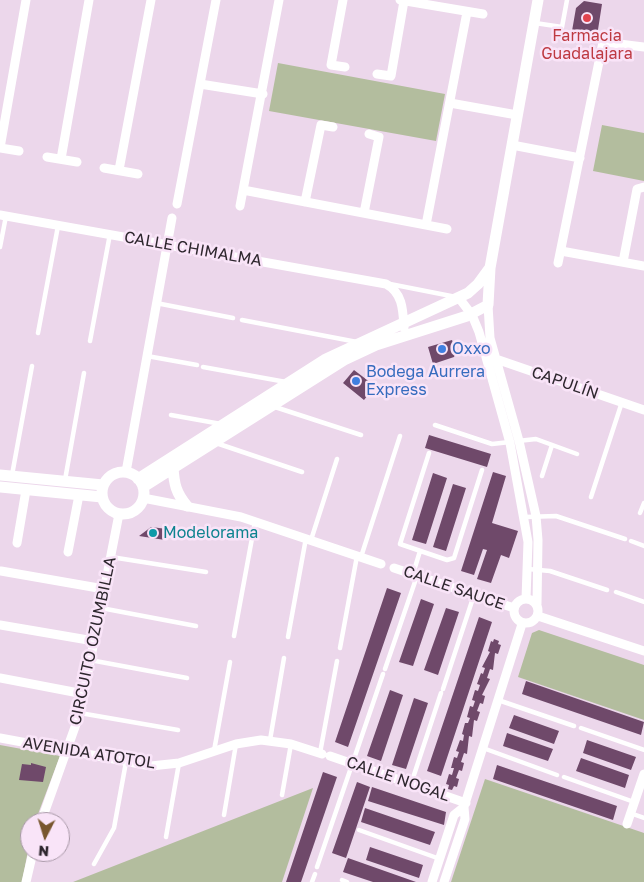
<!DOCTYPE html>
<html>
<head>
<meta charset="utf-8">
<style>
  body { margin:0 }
  #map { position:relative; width:644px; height:882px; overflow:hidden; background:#ecd7eb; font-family:"Golos Text",sans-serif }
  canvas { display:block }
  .north { position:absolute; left:20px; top:812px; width:50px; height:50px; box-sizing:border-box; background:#f9e4f8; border:1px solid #a898a7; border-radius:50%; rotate:185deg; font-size:14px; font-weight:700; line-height:20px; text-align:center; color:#2e272e }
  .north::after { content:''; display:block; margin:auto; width:18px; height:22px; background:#78562e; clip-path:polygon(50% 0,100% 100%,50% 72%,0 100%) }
</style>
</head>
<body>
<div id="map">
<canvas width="644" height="882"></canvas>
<div class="north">N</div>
</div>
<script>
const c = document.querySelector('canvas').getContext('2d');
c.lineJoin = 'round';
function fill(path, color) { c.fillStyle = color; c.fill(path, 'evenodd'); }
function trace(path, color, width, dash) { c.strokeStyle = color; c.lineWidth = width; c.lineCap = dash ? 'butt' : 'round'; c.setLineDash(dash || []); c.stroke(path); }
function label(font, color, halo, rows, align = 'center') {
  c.font = font + ' "Golos Text",sans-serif'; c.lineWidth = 5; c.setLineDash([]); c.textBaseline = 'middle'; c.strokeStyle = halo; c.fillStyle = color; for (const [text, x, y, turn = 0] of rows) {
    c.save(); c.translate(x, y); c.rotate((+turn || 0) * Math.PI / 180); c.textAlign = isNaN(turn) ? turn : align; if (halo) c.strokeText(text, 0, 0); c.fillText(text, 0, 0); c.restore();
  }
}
fill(new Path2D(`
  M278 63 445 94 436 141 269 111Z
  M602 125 644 133V181L593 171Z
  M539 630 644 665V720L518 677 532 633Z
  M0 745 60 756 35 822H30V840L22 882H0Z
  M485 779 644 833V882H451Z
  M313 788 282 882H73Z`), '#b3bd9e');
fill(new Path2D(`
  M584 1 602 4 597 36 572 31 576 8Z
  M452 340 456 352 454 357 433 364 428 347Z
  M354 370 375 386 364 400 343 383Z
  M429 435 491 454 487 467 425 448Z
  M493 472 506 476 492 523 518 531 509 558 501 555 491 583 477 579 487 550 483 549 474 575 461 571Z
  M433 473 447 478 426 544 412 540Z
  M453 484 466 488 446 551 433 547Z
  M151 527 167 529 165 540 139 536Z
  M387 588 401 593 348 747 335 742Z
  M421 599 434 604 413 666 399 662Z
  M446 608 459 612 438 675 424 670Z
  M479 617 492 622 441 776 427 771Z
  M494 639 499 641 498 644 501 645 498 654 495 653 493 670 490 669 487 678 490 679 482 695 485 696 483 704 480 703 477 711 480 712 477 721 474 720 472 737 469 736 467 754 464 753 461 762 464 763 462 771 459 770 456 778 459 779 457 787 454 786 452 790 448 789 449 785 446 784 449 774 452 775 454 768H451L454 757 457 758 459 752 456 751 460 740 463 741 464 735 462 734 465 723H468L470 718 467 717 470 706 473 707 475 701 472 700 475 690 478 691 480 685 477 684 481 673 483 674 485 668 482 667 490 652 488 651 491 641 493 642Z
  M526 681 644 722 641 735 522 694Z
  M390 690 403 695 381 761 367 756Z
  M414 698 428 703 406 769 392 765Z
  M514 715 559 731 554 744 509 728Z
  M507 733 553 749 548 761 503 746Z
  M587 740 636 757 631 770 583 753Z
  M581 758 629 775 625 788 576 771Z
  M31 763 46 767 43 782 19 780 22 764 31 765Z
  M497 765 617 806 613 820 493 779Z
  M323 772 337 777 301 882H286Z
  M357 782 370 787 346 858 332 853Z
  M372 787 446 812 444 825 368 801Z
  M365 808 435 832 430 845 361 822Z
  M370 847 423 865 419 878 366 860Z
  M348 858 416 882H373L343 872Z`), '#6f496a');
trace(new Path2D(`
  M535 23 562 27 567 0
  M0 247 6 216
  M390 284 456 297
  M156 303 233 318
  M242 320 357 342
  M38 333 58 226
  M90 341 110 234
  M147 356 197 365
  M203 367 286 382
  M275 407 361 435
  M171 415 221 424
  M435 425 492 444 510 442
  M518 441 536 439 577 454
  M216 443 302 472
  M429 453 400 544 447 560 454 558 482 470
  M12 475 32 366
  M542 476 552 445
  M65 480 84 373
  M591 497 622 402
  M640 513 644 503
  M525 517 556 516 625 539
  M311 540 337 459
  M631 541 644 546
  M111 557 206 572
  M361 557 400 436
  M528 569 550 571 607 590
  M413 574 420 551
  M616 592 644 602
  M101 608 196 626
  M234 636 255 522
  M288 637 306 538
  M340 648 357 556
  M90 660 187 678
  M385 669 417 576
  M443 689 474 595
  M498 700 574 726
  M80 713 178 730
  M581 728 644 750
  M270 740 284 658
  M483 748 557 775
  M214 751 230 662
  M320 753 337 661
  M564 777 634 802
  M411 784 441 693
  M282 795 291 744
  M630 813 644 818
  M224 815 236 744
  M359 830 440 859
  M166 837 179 763
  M94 864 114 828 126 762
  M317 867 383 674
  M342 880 347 882
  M312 882 315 874`), '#fff', 4.5);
trace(new Path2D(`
  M343 0 331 65 345 67
  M400 0 483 14
  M377 74 391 76 404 1
  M200 84 263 94
  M450 103 517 115
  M512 145 580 158
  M0 148 26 0
  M0 148 19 151
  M47 157 77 162
  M61 159 89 0
  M104 168 138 174
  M119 170 151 0
  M243 190 447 229
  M305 202 321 125 333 127
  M177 204 216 0
  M240 206 279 0
  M364 213 379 137 369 134
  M0 215 386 284C403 293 403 311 404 328
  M426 225 467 12
  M561 251 644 266
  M623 262 637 189 644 187
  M558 263 603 42 644 47
  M459 298 472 315 479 332 510 443 528 542 526 599
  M488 305 490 338 519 441 536 516 538 540 537 604
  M493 358 644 410
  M126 472 172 218
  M143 498 241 517 381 564
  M17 543 26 490
  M68 552 79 495
  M394 568 514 608
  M1 571 104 589
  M514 611a12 12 0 1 1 24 0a12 12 0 1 1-24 0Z
  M538 616 644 651
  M0 625 94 641
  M0 678 84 694
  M0 738 151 766 179 763 236 744 261 740 291 744 322 754
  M330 756 466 803
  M41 822 80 713 119 514
  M627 824 644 774
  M26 882 33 852
  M432 882 454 815 464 807
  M444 882 465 819 464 807 522 624`), '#fff', 9);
trace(new Path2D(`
  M173 467C174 484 176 493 187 506
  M102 493a21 21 0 1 1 42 0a21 21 0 1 1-42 0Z
  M0 475 103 485
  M138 479 326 359 468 293 478 284 489 269
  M0 487 102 497
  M143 487 344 360 376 345 467 316 488 305 490 268 538 0`), '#fff', 11);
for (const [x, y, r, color] of [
  [587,18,5,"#e0444e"],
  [442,349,5,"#3f7fe0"],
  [356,381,5,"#3f7fe0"],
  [153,533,5,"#0f9aa8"]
]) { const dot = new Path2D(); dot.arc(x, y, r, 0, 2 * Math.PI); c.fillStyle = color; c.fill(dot); trace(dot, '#f9e4f8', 2); }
label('16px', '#be3a42', '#f9e4f8', [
  ["Farmacia",587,36],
  ["Guadalajara",587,54]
]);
label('16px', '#2e272e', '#f9e4f8', [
  ["CALLE CHIMALMA",193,249,10],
  ["CAPULÍN",565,383,19],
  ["CALLE SAUCE",454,588,19],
  ["CIRCUITO OZUMBILLA",93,641,-78],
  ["AVENIDA ATOTOL",89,753,9],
  ["CALLE NOGAL",398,779,19]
]);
label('16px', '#366cbe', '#f9e4f8', [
  ["Oxxo",452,349],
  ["Bodega Aurrera",366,372],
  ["Express",366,390]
], 'left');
label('16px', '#0d838f', '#f9e4f8', [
  ["Modelorama",163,533]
], 'left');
</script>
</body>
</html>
